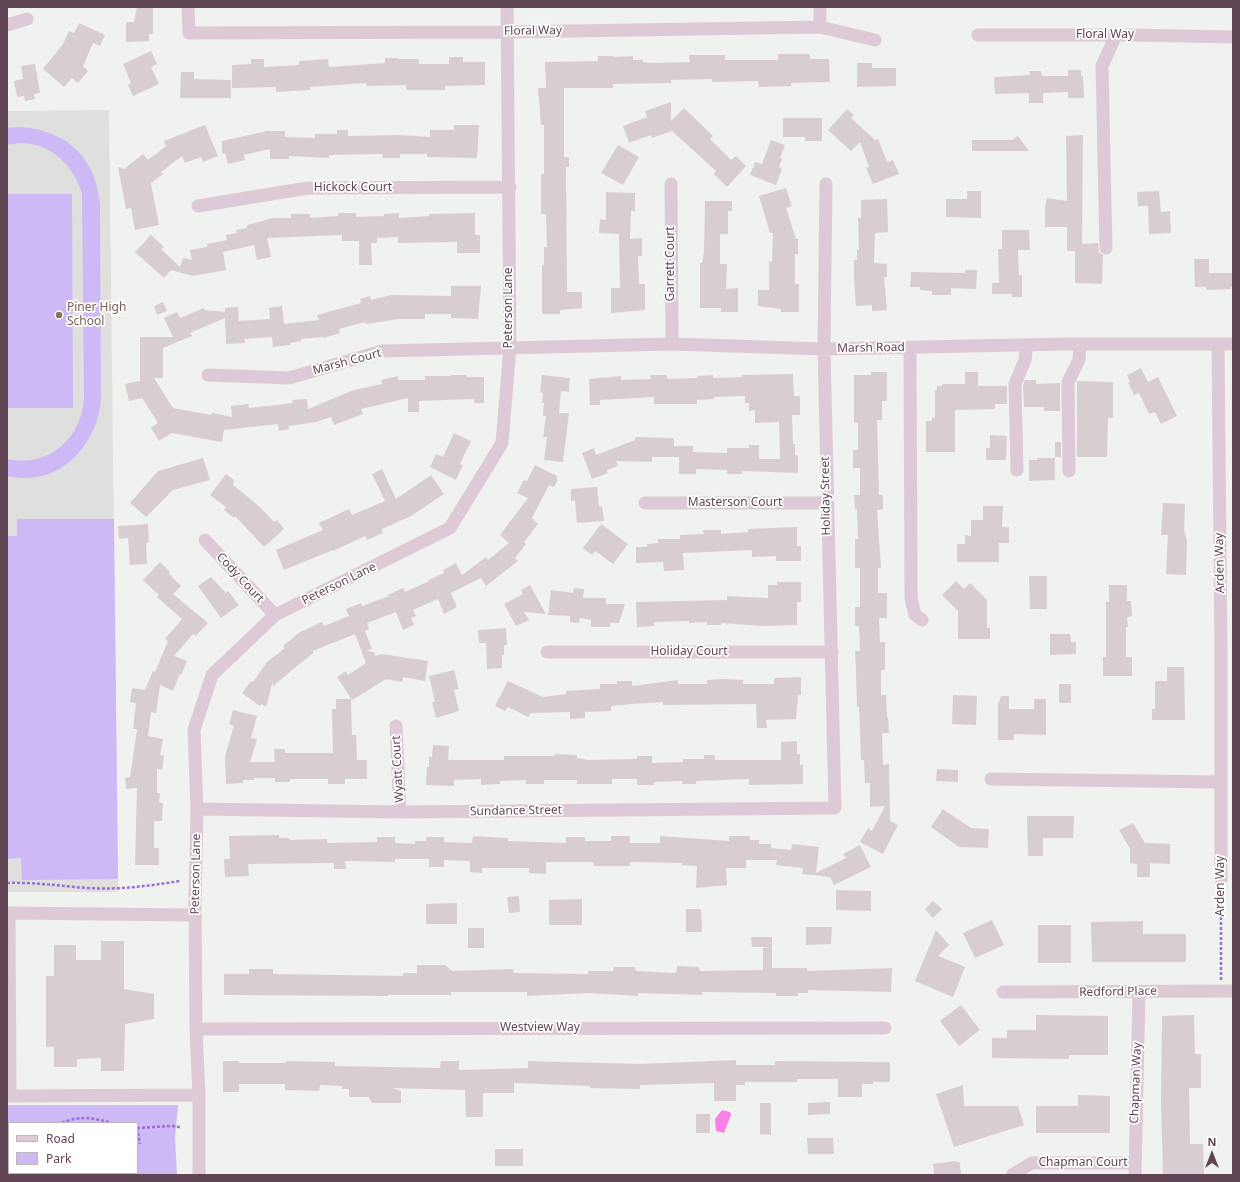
<!DOCTYPE html>
<html>
<head>
<meta charset="utf-8">
<style>
  body { margin:0 }
  #map { position:relative; width:1240px; height:1182px; overflow:hidden; background:#f0f2ef; font-family:"Noto Sans",sans-serif }
  canvas { display:block }
  .frame { position:absolute; inset:0; border:8px solid #604555; pointer-events:none }
  .legend { position:absolute; left:8px; top:1122px; width:130px; height:52px; box-sizing:border-box; background:#fff; border:1px solid #bfb5bb; margin:0; padding:5px 7px; list-style:none; font-size:12px; color:#604555 }
  .legend li { display:flex; align-items:center; gap:8px; height:20px }
  .legend b { width:20px; border:1px solid #bfb5bb }
  .north { position:absolute; left:1192px; top:1134px; width:40px; height:40px; -webkit-text-stroke:3px #fff; paint-order:stroke; rotate:0deg; font-size:11px; font-weight:700; line-height:16px; text-align:center; color:#604555 }
  .north::after { content:''; display:block; margin:auto; width:14px; height:18px; background:#604555; clip-path:polygon(50% 0,100% 100%,50% 72%,0 100%) }
</style>
</head>
<body>
<div id="map">
<canvas width="1240" height="1182"></canvas>
<div class="frame"></div>
<ul class="legend">
<li><b style="height:5px;background:#decad6"></b>Road</li>
<li><b style="height:11px;background:#ccb9f5"></b>Park</li>
</ul>
<div class="north">N</div>
</div>
<script>
const c = document.querySelector('canvas').getContext('2d');
c.lineJoin = 'round';
function fill(path, color) { c.fillStyle = color; c.fill(path, 'evenodd'); }
function trace(path, color, width, dash) { c.strokeStyle = color; c.lineWidth = width; c.lineCap = dash ? 'butt' : 'round'; c.setLineDash(dash || []); c.stroke(path); }
function label(font, color, halo, rows, align = 'center') {
  c.font = font + ' "Noto Sans",sans-serif'; c.lineWidth = 3.5; c.setLineDash([]); c.textBaseline = 'middle'; c.strokeStyle = halo; c.fillStyle = color; for (const [text, x, y, turn = 0] of rows) {
    c.save(); c.translate(x, y); c.rotate((+turn || 0) * Math.PI / 180); c.textAlign = isNaN(turn) ? turn : align; if (halo) c.strokeText(text, 0, 0); c.fillText(text, 0, 0); c.restore();
  }
}
fill(new Path2D(`
  M109 110 118 892H7V111Z`), '#dfe0dd');
fill(new Path2D(`
  M21 127C68 131 96 158 100 205L101 399C97 447 58 488 7 476V459C48 468 81 439 84 399L82 194C73 161 43 136 7 145V128Z
  M7 194H72L73 408H7Z
  M17 519H114L118 879 22 880 21 858 7 859V536H17Z
  M7 1105H178L175 1138 177 1175H7ZM9 1123H137V1173H9Z`), '#ccb9f5');
fill(new Path2D(`
  M722 1110 730 1112 731 1115 724 1133 716 1131 715 1119Z`), '#f781e6');
trace(new Path2D(`
  M7 1166H9`), '#f781e6', 4);
fill(new Path2D(`
  M137 7H153V34H149V41L126 42V22H134Z
  M79 23 105 35 100 46 93 43 83 66 88 71 78 83 72 78 64 87 43 69 63 44 69 31 74 33Z
  M151 51 157 64 151 67 159 84 133 96 128 85 131 83 123 64Z
  M778 54H810V59H829L830 82 791 83V86L759 87 758 81 712 82V79L671 80V83L613 84V88H564V157H569V167H566L567 292H582V308L560 310V314H542V265H544V247H547L546 214H541V174H544V125H541L538 88H546L545 62 598 61V56H613V57L633 56V60H643V62L652 63 690 62 689 55H725V60H778Z
  M449 57H463V62H485V85L445 86V90H406V85L367 86 366 83 310 87V90L276 92V87L232 88V65L251 64V59H264V67L299 65V61L328 59 329 67 385 63V58H398V59H419V64H449Z
  M857 63H872V68H896V86L857 87Z
  M35 64 40 93 34 94 35 99 25 101 24 96 17 97 14 81 23 79 21 66Z
  M1068 70H1081V76H1083L1084 98H1068V92L1043 93V103H1029V93L995 94 994 77 1030 75 1029 71H1041L1042 76H1068Z
  M181 72H194V79L231 80V98H180Z
  M671 102V121L684 108 713 136 710 139 731 160 736 156 746 166 727 187 714 174 716 171 672 131 652 138 651 135 629 143 623 126 647 117 645 111Z
  M847 109 854 115 851 118 875 140 878 139 887 162 893 160 899 174 873 184 866 168 869 167 860 142 851 151 828 130Z
  M783 118H822V141H805V137H783Z
  M205 125 218 156 203 162 201 157 185 163 182 156 161 172 163 174 151 183 159 225 135 230 131 208 126 209 118 167 124 169 143 154 148 160 166 146 164 141Z
  M454 125H479L477 158 427 157V154H400V158H383L382 154 329 155V158L289 156V159H270V149L244 155 245 160 228 164 225 153 222 154V141L267 131H285V137L315 138V134H337V130H348V136L400 135 430 137V130H454Z
  M1083 135 1082 244 1098 243 1099 252 1103 255 1102 284 1075 283V251H1067V227H1045V206L1047 198 1067 201 1066 136Z
  M1018 136 1029 151H972V140H1012Z
  M771 140 785 145 780 158 782 159 779 167 782 169 776 185 750 175 755 162 762 164Z
  M618 145 639 157 623 185 601 173Z
  M786 188 792 206 786 208 796 239H798V254H795V284H799V312H781V309L758 306V290H769V261L772 262 773 233H770L759 196Z
  M967 191H981V218L946 217V199H967Z
  M1159 191 1161 212 1170 211 1171 233 1149 234 1148 206H1138L1137 192Z
  M606 192 635 193V211H631L630 239 642 238V256H638L639 284H645V310L611 313V288H620L619 234 599 233 600 219 606 220Z
  M887 199 888 232 875 233 874 263 887 264V277H884L887 310 872 311V305L856 306 854 279V260H857V250H859L858 218H861V200Z
  M705 201H732V211H728V234H720V264H727L726 289 738 288V312H721V308H700V263H702L704 252Z
  M338 213H356V217L384 216V214L399 213V218L429 216V214L475 213V235H480V253H457V242L398 243V237L377 238V243H371L372 265H359V241H342V235L267 238 271 257 257 260 254 245 223 252 226 270 193 276 171 270 164 278 135 252 151 235 164 247 161 249 180 267 183 258 192 260 190 250 207 247V244L227 240 226 235 237 233 236 230 247 228V225L273 218H291V214H310V218L338 216Z
  M1002 230H1029L1030 250H1018L1019 276 1022 275V297H1012V294H992V283H999L998 249H1002Z
  M1194 259H1209V273H1233V287H1231V289L1206 290V287H1195Z
  M965 270H977L976 289 951 288V295H932V291L920 290V287H910L911 272 965 273Z
  M451 286H481L478 319 451 318V314H425V319H399L366 324 365 322 339 329 340 333 324 338 323 337 301 339V341L290 343V345L273 347 272 337 244 339 245 343 226 344 225 318 190 333 192 336 163 348V378H154L173 408 211 415 212 413 232 417 231 406 248 404 249 408 293 403 292 400 307 399 308 409 354 390 382 384 381 380 398 376V380H425V376H451V375H467V377H484V403H474V399L419 401V412H408V398L361 409 363 414 334 425 331 417 316 422 288 426 289 429 279 431 278 424 224 430 222 442 172 433 159 441 151 428 158 423 142 398 129 401 125 384 140 381V337H173L164 318 177 312 180 318 204 308 205 310 225 312V308L238 307 239 321 270 319 269 308 282 306 284 324 319 320 317 315 361 303 360 299 370 296 371 300 391 295 451 296Z
  M163 302 167 311 157 315 154 306Z
  M1141 368 1148 382 1158 377 1177 416 1161 424 1155 412 1149 414 1139 393 1134 395 1128 382H1130L1127 375Z
  M871 372H887V401H882V420H877L879 495H883V509L877 510 881 568H878V593H887V618H879L880 642H885V670H881V695H886L887 717H888L889 733H882L883 765 889 764 890 821 898 825 883 854 860 842 868 828 872 831 885 806 870 807V783H865L864 760H861L859 707H857L856 671 855 651H860L859 626H855V607H860V568H855V539H858L857 509H855L854 495H860V468H853V450H858V423L854 422V375H871Z
  M965 372H978V386H1007V404H995V409L955 410V452H926V421H932V418H935V390H937V386H942V384H965Z
  M793 374 794 396H800V415H792L793 444H795V455L798 456V473L742 471V474H727V470L696 469V474H679V457H652V462L616 461 618 466 607 470 608 473 592 479 582 453 594 448 596 455 635 440V437L674 438V446H693V452L727 453V448H749V445H759V459H780L779 422 755 423V410L749 411V403H745V396L714 397V399L697 400V404H654V397L600 400V405H590L589 379 621 376V380L651 379 650 375H667V379L698 378 697 376 713 375V378L742 377V375Z
  M542 375 570 378 569 392 561 391 559 413H569L563 462 544 460 547 437H543L546 416H543L544 403H542L543 393 540 392Z
  M1025 380H1036V384L1060 383V411H1044V407H1024L1023 386Z
  M1077 381 1113 382V418H1108L1107 457H1077Z
  M454 433 471 441 460 464 463 465 456 480 430 467 436 454 443 457Z
  M990 435 1007 436 1006 460H986V448H990Z
  M1055 442H1061V457H1055Z
  M203 458 210 480 173 490 146 517 130 503 158 471Z
  M1037 458H1055V480L1029 481V460H1037Z
  M535 465 557 476V481L554 487 549 485 532 518 538 524 524 542 526 544 515 558 518 561 486 586 481 578 451 593 457 607 444 614 438 599 413 610 416 616 411 618 414 625 403 630 396 612 367 623 369 629 365 631 372 649 366 651 374 652 375 656 382 654 428 661 425 681 403 677 402 682 386 679 352 700 337 677 346 671 348 675 366 663 355 634 313 651V653L273 686V681L266 707 261 704 260 706 242 693 251 681 253 682 267 662 285 648 283 646 300 632 322 622 324 626 349 616 346 609 361 603 362 606 389 596 388 595 403 588 405 592 429 581V580L444 573 443 570 456 563 462 575 486 557 488 560 509 543 500 535 528 498 517 493 524 480 527 481Z
  M382 469 396 499 431 475 444 494 411 516 382 529 383 533 367 540 365 536 333 551V550L284 570 276 550 323 530 319 523 349 509 352 515 385 501 372 474Z
  M226 474 234 480 233 485 259 506 274 522 277 520 284 529 264 547 235 516 234 518 224 510 226 507 210 495Z
  M597 487 599 507 602 506 604 521 577 523 575 500 571 501V489Z
  M1163 503 1185 504 1184 529 1187 541 1186 575 1166 574 1168 535H1161Z
  M983 506H1003L1002 527H1009V543H999V562H957V544H965V535L971 536V520H983Z
  M148 524 149 542 146 543 147 564 130 565 128 538 119 539 118 526Z
  M601 524 628 544 613 564 595 551 592 555 583 548Z
  M797 527V546H801V561H776V556L752 557V550L683 553 684 570 664 571 663 562 636 563V547H647V544L658 543V539H680V535L704 534 703 530H721V534L748 532V529Z
  M160 562 170 572 169 574 181 586 173 594 208 623 196 636 193 634 174 656 187 661 181 675 180 674 173 691 160 685 156 713 151 712 148 736 163 739 160 755H164L162 770 157 769V793H160L159 803H163L162 821H154V848H159V865H135L137 788 126 789 125 778 130 777 137 729H133L136 703 130 702 132 688 145 690 153 671 155 672 168 641 165 639 182 619 157 597 159 595 143 580Z
  M1029 576H1047V609H1030Z
  M211 577 226 593 228 591 239 605 221 618 198 586Z
  M956 581 964 589 970 583 987 600V628H990V639H958V611L942 595Z
  M777 582H801V602H797V625L764 626 721 623V625H707V622L689 623V621L654 622V626L637 627 636 602 727 600V596L768 598V585H777Z
  M530 585 546 614 524 612 529 620 516 626 504 604 523 594 521 590Z
  M1109 585H1127V601H1131L1132 616 1127 617 1128 627H1126V657H1132V676H1103V657H1106V602H1109Z
  M574 588 584 589 583 598H606V604H625L619 623H610V627H591V620L580 618 579 623 570 622V616L548 615 551 590 573 593Z
  M506 628 507 645H504V655H502V668L487 669 486 643H479L478 630Z
  M1050 634H1070L1071 642H1076V654L1050 655Z
  M1167 667H1184L1185 720H1152V709H1155V681H1167Z
  M454 670 459 689 454 690 459 711 436 718 432 702H435L429 676Z
  M801 677V695H798L796 719 766 720 767 728H757L756 704 663 705V702L633 704 611 706V711L585 712V718L570 719V712L531 713 528 717 508 707 505 711 495 706 508 681 543 697 566 694V691L600 689V684H617V681H632V686L678 680V684H707V680L725 679 743 680V684H774V678Z
  M1059 684H1071V703H1059Z
  M953 695 977 696 976 725 952 724Z
  M1001 696H1009V709H1034V699H1046V735L1014 734V740H998V704Z
  M336 699H351L352 735H356L357 760H367V779H345V784H328V779H290V782H275V778H254V780H243V783L226 784 225 756 234 726 229 724 233 710 257 716 251 738 257 739 250 762H275L274 749H285V753H333L332 709H336Z
  M797 741V754H800V765H803V784L749 785V779L696 781V784H682V781L654 782V785H637V779H612V784H577V780H544V784H526V780L500 781V784L481 785V779L454 780V786L426 785 427 767H429V757H432L433 745 449 746 448 760H504V756H555V754L577 755V758L588 760 637 759V756H652V763L683 762V759H704V755H715V760H781V742Z
  M937 769 958 770V782L936 781Z
  M943 809 971 828 989 829 988 848 959 847 931 827Z
  M1027 816H1074L1073 838H1043V856H1028Z
  M1133 823 1145 843 1170 844V864L1150 863V877H1137V864L1130 863V849L1119 830Z
  M279 835V838H289L290 840 327 839V843L377 842V837H395V843L415 844V841H426V837H444V842L472 843 473 836 508 838V841L566 843V837H585V841H611V836H630V843H660V836L729 841V836H750V840H759V844H771V848L791 850 792 844 819 847 816 873 846 858 843 854 860 845 871 867 834 885 830 877 802 874 803 868 776 865 777 860H746V868H726L727 885 696 888 697 866 681 865 682 863 630 862V866H594L593 862H546V874L529 873V868H482V873L470 872V861L444 860V867H429V859H395V862L345 861 346 869H334V863L248 864 249 876 225 877 224 859H230L229 836Z
  M836 890 871 891V911L836 910Z
  M519 896 520 912 509 913 507 897Z
  M582 899V925H549V900Z
  M933 901 942 909 933 918 925 909Z
  M457 903V924H426V904Z
  M686 909H701L702 932H686Z
  M992 920 1004 945 975 958 963 933Z
  M1143 921V934H1186V962H1092L1091 922Z
  M1038 925H1071V963H1038Z
  M806 927H832L831 944 806 945Z
  M468 928H484V948H468Z
  M936 930 949 945 938 956 965 967 953 997 915 981Z
  M751 937H772V947H752Z
  M101 941H124V989L154 994V1019L125 1024 124 1071H101V1058L77 1059V1067H54V1047H46V976H54V945H76V960H101Z
  M772 947V968H807V971L892 968 891 992 808 990V993H798V996H776V993L702 992V995L638 993V996L588 993 527 996V992H451V995H388V996L224 995V974H249V969H273V974L403 976V973H417V965H445L452 971 513 969 514 973 588 974V971H613L614 967H635L636 971 676 973 677 966 699 967 700 971 763 970V948Z
  M961 1005 980 1030 959 1046 940 1021Z
  M1036 1015 1108 1016V1055H1069V1059L992 1058V1038H1007V1030H1036Z
  M1194 1015 1195 1054H1201V1088H1189L1190 1144H1203L1204 1175H1163L1161 1103 1162 1016Z
  M736 1060V1065H775V1061L890 1062V1082H873V1084H862V1097H838V1079H797V1082H745V1085H736V1101H714V1083L640 1085V1089L590 1088V1086L514 1083V1093H483V1117H466L465 1090 392 1088 401 1091V1103H372L369 1097H349V1089H342V1086L320 1085 319 1091 285 1090V1084H239V1092H223V1061H239V1063H286V1061L335 1062V1066L440 1068 441 1061H459V1070L528 1068V1061L640 1064Z
  M963 1085 964 1106H1018L1024 1125 954 1147 936 1094Z
  M1078 1095 1110 1096V1133H1036V1106H1078Z
  M830 1102V1114L808 1115V1103Z
  M760 1103H771V1135L760 1134Z
  M696 1114H710V1133H696Z
  M807 1138H833L834 1154H808Z
  M495 1149H523V1166H495Z
  M955 1161 960 1163 961 1175H934L933 1164Z`), '#d8ced2');
trace(new Path2D(`
  M7 883C34 882 60 886 87 888 120 890 148 886 180 881
  M1221 980V891
  M62 1123C79 1115 95 1118 112 1123
  M137 1128 171 1126 180 1127
  M137 1128 140 1144
  M7 1150H9`), '#9b6dd7', 2.5, [3, 2]);
trace(new Path2D(`
  M188 7 189 33 507 32 820 27 875 40
  M820 7V27
  M7 25 27 19
  M978 35H1131L1233 37
  M671 184 672 344
  M198 206 308 188 510 187
  M1106 248 1102 66 1116 35
  M1218 345 1221 653V880
  M910 347 911 598 915 615 922 620
  M208 375 289 378 382 351 672 344 824 349 1067 344H1233
  M1017 470 1015 384 1025 360 1027 345
  M1069 471 1068 382 1079 360 1080 344
  M645 503H826
  M205 540 275 615
  M547 652H832
  M396 726 400 812
  M991 779 1220 782
  M197 809 400 812 835 808 824 349 826 184
  M7 913 195 915
  M9 913 10 1096
  M1003 992 1233 991
  M196 1029 885 1028
  M7 1096 199 1095
  M199 1175V1095L196 1029 195 902 197 809 194 730 212 675 275 615 450 528 502 443 510 347 507 7
  M1012 1175 1032 1163H1134
  M1135 1175 1139 992`), '#decad6', 13);
for (const [x, y, r, color] of [
  [59,315,4,"#8d6e63"]
]) { const dot = new Path2D(); dot.arc(x, y, r, 0, 2 * Math.PI); c.fillStyle = color; c.fill(dot); trace(dot, '#fff', 1.5); }
label('12px', '#604555', '#fff', [
  ["Floral Way",533,31,-1],
  ["Floral Way",1105,35],
  ["Hickock Court",353,188],
  ["Garrett Court",671,264,-90],
  ["Peterson Lane",509,308,-90],
  ["Marsh Road",871,348,-1],
  ["Marsh Court",347,362,-15],
  ["Holiday Street",826,496,-91],
  ["Masterson Court",735,503],
  ["Arden Way",1220,563,-91],
  ["Cody Court",240,578,47],
  ["Peterson Lane",339,584,-26],
  ["Holiday Court",689,652],
  ["Wyatt Court",398,769,-93],
  ["Sundance Street",516,811,-1],
  ["Peterson Lane",196,874,-89],
  ["Arden Way",1221,886,-90],
  ["Redford Place",1118,992,-1],
  ["Westview Way",540,1028],
  ["Chapman Way",1136,1083,-88],
  ["Chapman Court",1083,1163]
]);
label('12px', '#785e54', '#fff', [
  ["Piner High",67,308],
  ["School",67,322]
], 'left');
</script>
</body>
</html>
